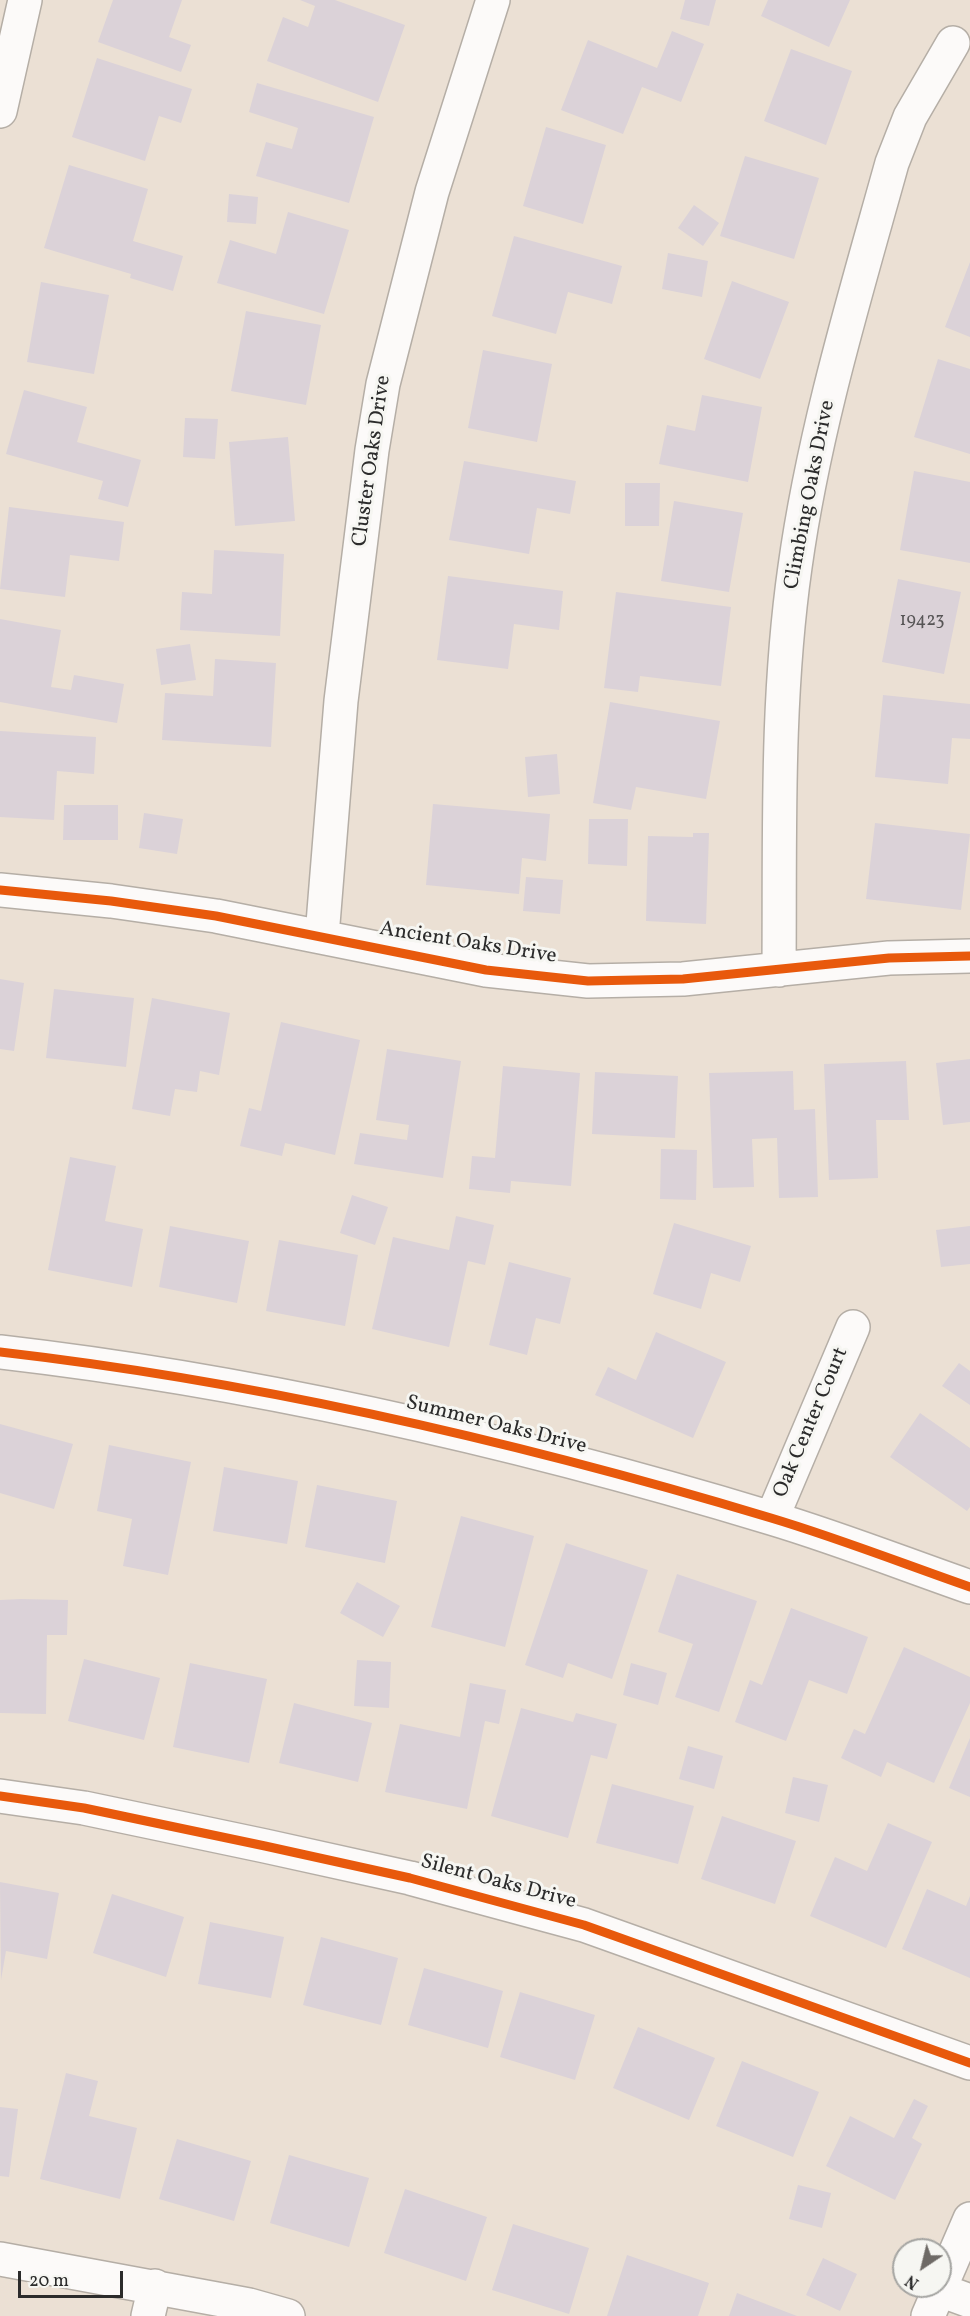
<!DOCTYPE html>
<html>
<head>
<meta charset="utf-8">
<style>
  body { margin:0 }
  #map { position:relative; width:970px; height:2316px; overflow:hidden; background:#ebe0d4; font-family:Vollkorn,serif }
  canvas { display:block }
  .north { position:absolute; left:892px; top:2238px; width:60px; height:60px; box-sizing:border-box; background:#f6f6f2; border:2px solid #a5a5a2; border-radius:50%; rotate:215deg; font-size:16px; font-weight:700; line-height:24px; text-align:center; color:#2b2b2b }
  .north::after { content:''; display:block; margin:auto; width:21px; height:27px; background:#6e6a66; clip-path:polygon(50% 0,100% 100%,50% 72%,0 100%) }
  .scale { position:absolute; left:18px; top:2271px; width:105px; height:27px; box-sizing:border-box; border:3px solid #2b2b2b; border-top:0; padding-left:8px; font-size:18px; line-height:21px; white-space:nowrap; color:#2b2b2b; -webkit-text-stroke:4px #f6f6f2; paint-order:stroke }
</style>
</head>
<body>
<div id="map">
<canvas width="970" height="2316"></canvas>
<div class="north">N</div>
<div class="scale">20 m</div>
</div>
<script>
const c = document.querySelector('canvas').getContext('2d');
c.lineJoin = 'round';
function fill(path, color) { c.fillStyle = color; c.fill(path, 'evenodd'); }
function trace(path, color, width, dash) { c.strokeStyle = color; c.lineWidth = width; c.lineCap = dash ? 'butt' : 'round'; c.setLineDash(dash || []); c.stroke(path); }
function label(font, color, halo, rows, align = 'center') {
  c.font = font + ' Vollkorn,serif'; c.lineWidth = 6; c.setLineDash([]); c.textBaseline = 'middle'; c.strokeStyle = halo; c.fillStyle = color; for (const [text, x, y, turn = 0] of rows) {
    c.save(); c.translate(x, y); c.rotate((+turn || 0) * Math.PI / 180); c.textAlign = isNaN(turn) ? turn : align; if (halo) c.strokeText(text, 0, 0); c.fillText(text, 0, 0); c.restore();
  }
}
fill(new Path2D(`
  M113 0H182L169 37 191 45 181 72 98 42Z
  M300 0H335L405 25 378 102 267 61 283 17 308 27 315 6Z
  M685 0H716L709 26 680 19Z
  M768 0H850L829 47 761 16Z
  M672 31 704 44 681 102 642 87 623 134 561 110 588 40 657 68Z
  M791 49 852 71 826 145 764 121Z
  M97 58 192 89 181 123 159 116 145 161 72 137Z
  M257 83 374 117 349 203 256 176 266 142 292 149 298 128 249 112Z
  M546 127 606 145 583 224 523 206Z
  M745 156 819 178 794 259 720 236Z
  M69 165 148 189 133 241 183 256 173 291 130 278 131 274 44 248Z
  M229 194 258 197 256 224 227 222Z
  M694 205 719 223 703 246 678 228Z
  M288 212 349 230 324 314 217 283 230 240 276 254Z
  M514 236 622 266 612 304 568 292 556 334 492 316Z
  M668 253 708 261 702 297 662 289Z
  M970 262V337L945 327Z
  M732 281 789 302 760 379 704 359Z
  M41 282 109 295 94 374 27 362Z
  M246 311 321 325 306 405 231 391Z
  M483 350 552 364 537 442 468 428Z
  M938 359 970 369V454L914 437Z
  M24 390 87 407 77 442 141 460 128 507 98 499 103 481 6 454Z
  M702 395 762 407 748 482 659 464 667 425 695 431Z
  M185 418 218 419 215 459 183 457Z
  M288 437 295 521 235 526 229 442Z
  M464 461 576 481 570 514 537 508 529 554 449 540Z
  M914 471 970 482V563L900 550Z
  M625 483H660L659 526H625Z
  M674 501 743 513 729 592 661 581Z
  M9 507 124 522 119 561 70 555 65 597 0 589Z
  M214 550 284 554 280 636 180 630 182 592 212 594Z
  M448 576 563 591 559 630 514 624 508 669 437 660Z
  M898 579 961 592 944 674 882 662Z
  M616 592 731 607 721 686 640 676 638 692 604 688Z
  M0 619 61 630 51 687 71 690 74 675 124 684 117 723 0 702Z
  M190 644 196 680 161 685 156 649Z
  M215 659 276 663 271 747 162 740 165 693 213 696Z
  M883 695 970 704V739L952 738 948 784 875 777Z
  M610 702 720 721 706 799 636 787 631 810 593 803Z
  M0 731 96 737 94 774 57 771 54 820 0 817Z
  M557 754 560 794 528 797 525 757Z
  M433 804 550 814 546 861 522 858 519 894 426 885Z
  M64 805H118V840H63Z
  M144 813 183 819 177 854 139 848Z
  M589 819H628L627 866 588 864Z
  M875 823 970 834 961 910 866 899Z
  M693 833H709L706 924 646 921 648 836 693 837Z
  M526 877 563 880 560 914 523 911Z
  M0 979 24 983 14 1051 0 1049Z
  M54 989 134 998 126 1067 46 1058Z
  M152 998 230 1013 219 1075 200 1071 197 1092 175 1089 170 1116 132 1109Z
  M281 1022 360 1040 335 1155 285 1143 282 1156 240 1146 249 1108 261 1111Z
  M387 1049 461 1061 443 1178 354 1164 360 1133 407 1140 409 1125 376 1120Z
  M970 1059V1122L943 1125 936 1063Z
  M906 1061 909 1120H876L878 1178 829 1180 824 1064Z
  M503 1066 580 1073 571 1186 511 1181 510 1193 469 1189 472 1156 495 1158Z
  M793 1071 794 1110 815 1109 818 1197 779 1198 777 1138 752 1139 754 1187 713 1188 709 1073Z
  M595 1072 678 1076 675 1138 592 1134Z
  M661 1149 697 1150 696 1200 660 1199Z
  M70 1157 116 1166 105 1221 143 1229 132 1287 48 1270Z
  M352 1195 388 1207 375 1245 340 1233Z
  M456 1216 494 1225 485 1265 468 1261 449 1347 372 1329 393 1237 449 1250Z
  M674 1223 751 1246 740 1282 711 1273 701 1309 653 1294Z
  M170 1226 249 1241 237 1303 159 1287Z
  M970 1226V1264L941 1267 936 1230Z
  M279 1240 358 1255 345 1326 266 1311Z
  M509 1262 571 1278 560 1324 536 1318 527 1355 489 1345Z
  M656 1332 726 1362 693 1438 595 1395 608 1367 636 1380Z
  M959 1363 970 1371V1405L942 1386Z
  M920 1413 970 1448V1507L967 1511 890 1457Z
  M0 1424 73 1444 54 1509 0 1493Z
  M109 1445 191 1462 168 1575 123 1566 132 1519 97 1511Z
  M224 1467 298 1481 287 1544 213 1531Z
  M317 1485 397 1501 385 1563 305 1547Z
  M461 1516 534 1536 505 1647 431 1627Z
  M566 1543 648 1570 612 1679 568 1663 563 1678 525 1665Z
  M677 1574 757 1601 719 1712 675 1697 693 1644 658 1632Z
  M357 1582 400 1606 383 1637 340 1613Z
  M21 1599 68 1600 67 1635H47L46 1714 0 1713V1600Z
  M791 1608 868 1637 847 1694 809 1680 786 1741 735 1722 750 1680 762 1685Z
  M904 1647 970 1677V1703L934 1783 887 1762 881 1777 841 1758 854 1729 865 1734Z
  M84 1659 160 1678 144 1740 68 1721Z
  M357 1660 391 1662 389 1708 354 1706Z
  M190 1663 267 1679 249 1763 173 1747Z
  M631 1663 667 1673 658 1705 623 1695Z
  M470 1683 506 1690 499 1724 485 1721 467 1809 385 1792 400 1724 460 1737Z
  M294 1703 372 1723 358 1782 279 1763Z
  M521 1708 573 1722 576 1713 617 1724 607 1759 591 1755 568 1838 491 1816Z
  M970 1738V1797L949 1788Z
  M688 1746 723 1756 714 1789 679 1779Z
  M793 1777 828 1785 819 1822 785 1813Z
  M612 1784 694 1806 678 1864 596 1843Z
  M722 1816 796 1841 775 1904 701 1879Z
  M888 1823 932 1842 886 1948 810 1916 835 1857 867 1871Z
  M0 1882 59 1893 47 1959 6 1951 1 1980Z
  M927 1889 966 1906 970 1896V1978L902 1949Z
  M112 1894 184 1917 166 1977 93 1953Z
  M210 1922 284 1937 271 1998 198 1984Z
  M321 1937 398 1958 381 2025 303 2005Z
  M424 1968 503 1991 488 2048 408 2025Z
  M520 1992 595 2015 575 2080 500 2057Z
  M638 2027 715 2058 689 2120 613 2088Z
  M742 2061 819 2092 793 2157 716 2126Z
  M66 2073 98 2081 89 2116 137 2128 120 2199 40 2179Z
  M914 2099 928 2106 912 2138 922 2144 895 2200 826 2166 850 2116 894 2138Z
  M0 2107 18 2109 9 2177 0 2176Z
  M177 2139 251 2161 234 2221 159 2199Z
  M289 2155 369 2178 349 2247 270 2223Z
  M798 2185 831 2193 822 2228 789 2219Z
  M405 2189 487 2217 466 2281 384 2253Z
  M513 2224 589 2248 569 2314 492 2290Z
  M627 2255 709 2283 698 2316H607Z
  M823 2258 857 2274 840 2311 806 2295Z
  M737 2293 797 2316H729Z`), '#dbd2d8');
const minor = new Path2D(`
  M0 111 25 0
  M0 890 111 901 216 916 486 970 588 981 683 979 889 958 970 956
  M322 936 341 701 372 450 383 384 432 192 493 0
  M779 970C780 836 776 700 795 567 814 430 855 296 892 163L910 117 953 43
  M0 1352C261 1382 519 1442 771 1518 838 1538 904 1564 970 1587
  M772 1518 853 1327
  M0 1796 84 1808 265 1846 410 1878 584 1925 970 2063
  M0 2259 249 2305 288 2316
  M940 2290 970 2301
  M148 2316 155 2286
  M928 2316 970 2219`);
trace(minor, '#b5aea6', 36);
trace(minor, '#fcfaf9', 33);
trace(new Path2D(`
  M0 890 111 901 216 916 486 970 588 981 683 979 889 958 970 956
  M0 1352C261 1382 519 1442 771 1518 838 1538 904 1564 970 1587
  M0 1796 84 1808 265 1846 410 1878 584 1925 970 2063`), '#e8590c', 9);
label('18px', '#575556', null, [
  ["19423",922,622]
]);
label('21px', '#2b2b2b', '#f6f6f2', [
  ["Cluster Oaks Drive",373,461,-82],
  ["Climbing Oaks Drive",811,495,-79],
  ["Ancient Oaks Drive",468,944,9],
  ["Oak Center Court",812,1423,-67],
  ["Summer Oaks Drive",496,1426,14],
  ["Silent Oaks Drive",498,1883,15]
]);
</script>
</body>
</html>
